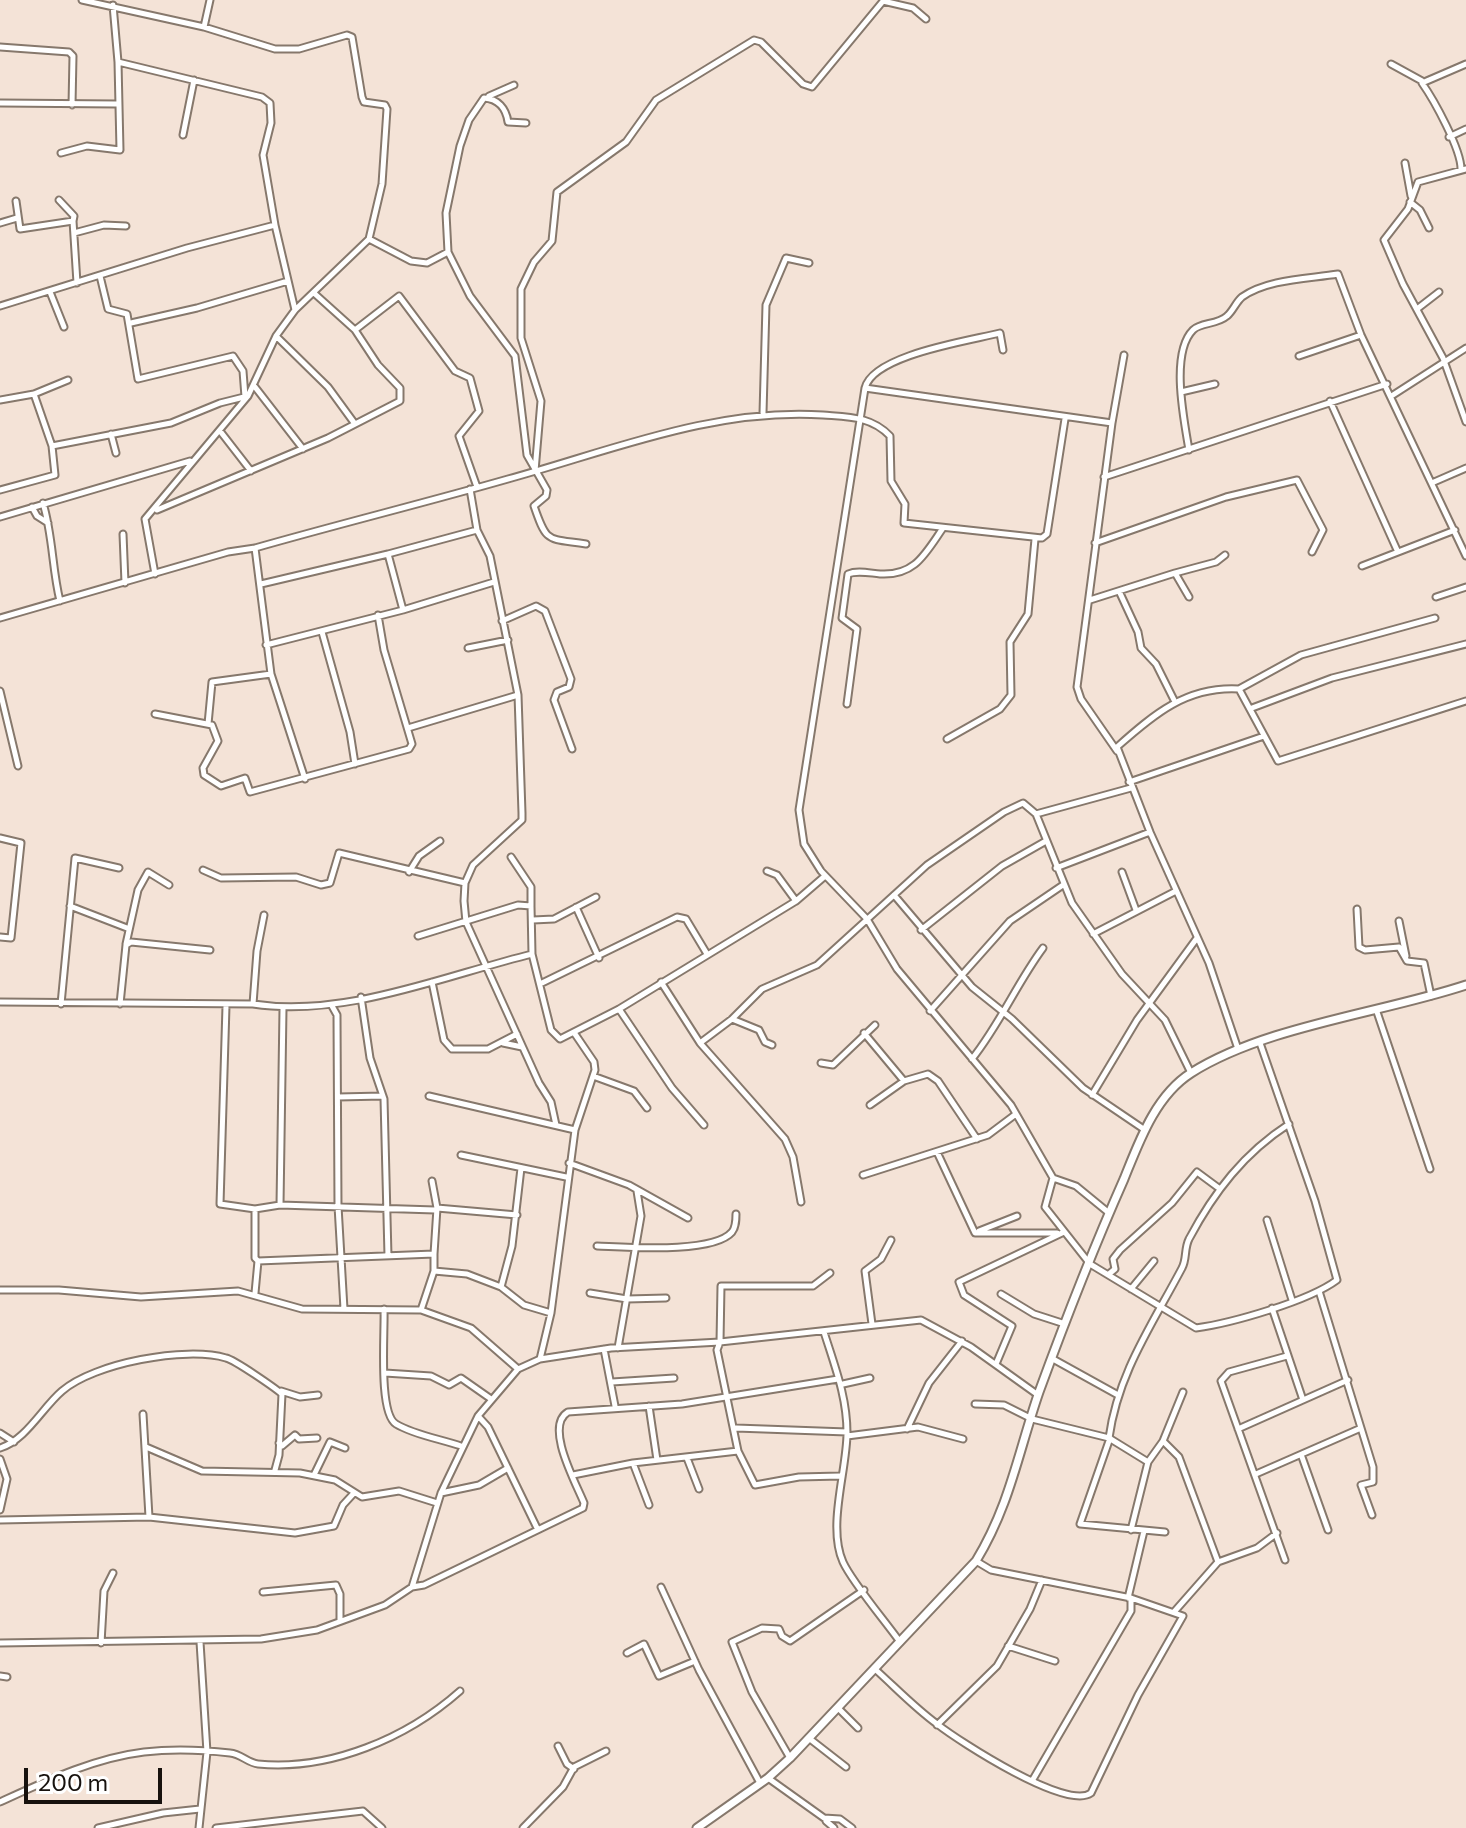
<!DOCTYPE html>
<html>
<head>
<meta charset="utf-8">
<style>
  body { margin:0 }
  #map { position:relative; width:1466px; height:1828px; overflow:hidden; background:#f4e3d7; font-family:Commissioner,sans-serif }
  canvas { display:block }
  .scale { position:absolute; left:24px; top:1768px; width:138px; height:36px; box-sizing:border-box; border:4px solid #17120e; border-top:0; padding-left:10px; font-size:24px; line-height:28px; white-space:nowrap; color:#17120e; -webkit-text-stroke:6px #fff; paint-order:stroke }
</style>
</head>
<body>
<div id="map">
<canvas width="1466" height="1828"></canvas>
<div class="scale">200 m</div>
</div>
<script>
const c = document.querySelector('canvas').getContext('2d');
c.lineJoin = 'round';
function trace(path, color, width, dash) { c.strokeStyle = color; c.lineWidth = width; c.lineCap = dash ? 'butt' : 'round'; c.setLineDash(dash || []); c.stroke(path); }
const minor = new Path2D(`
  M82 0 204 27 275 49H299L347 35 352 37 362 97 364 102 385 105 387 109 382 184 369 239
  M883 1 913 8 926 19
  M113 5 118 62 262 97 270 103 271 123 263 155 275 225
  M204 27 210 0
  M0 47 69 52 73 56 72 105
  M1391 64 1422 81
  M489 96 514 85
  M0 103 117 104
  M526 123 508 122C506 108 498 99 484 98L469 120 460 146 446 213 448 252 470 296 515 356 527 455 547 490 546 496 534 506C547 544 547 538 586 544
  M183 135 194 80
  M1449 137 1466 129
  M61 153 87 146 120 150 118 62
  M1405 163 1411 196
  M1461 169C1461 149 1434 100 1422 83L1466 64
  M1466 169 1418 182 1408 209 1384 240 1403 284 1443 358 1466 422
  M59 200 74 216 73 221
  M16 201 20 229 73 221 77 283
  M1410 202 1420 210 1429 228
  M0 223 17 218
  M74 233 104 225 126 226
  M100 276 108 309 127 314 138 379 233 356 243 371 245 397
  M50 292 64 327
  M0 306 187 248 275 225 295 310
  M1417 309 1439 292
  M131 323 197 308 288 281
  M355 330 399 296 455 371 470 378 479 411 459 436 477 487
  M276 336 328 387 355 424
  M1299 356 1361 335
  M255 387 303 449
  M865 388C873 355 968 341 1000 333L1003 350
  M1181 392 1215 384
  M1393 395 1466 348
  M0 400 34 394 68 380
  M1330 401 1397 550
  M763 413 766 305 786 258 809 263
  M1112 423 1124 355
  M220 431 251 471
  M111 434 116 453
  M52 446 171 423 220 403 248 396
  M1189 450C1184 420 1170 353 1193 330 1201 322 1217 325 1227 316 1233 311 1236 302 1242 297 1268 279 1307 279 1338 274L1361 335 1466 556
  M535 471 541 401 521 338V289L534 262 552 241 557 192 626 142 656 100 754 40 761 42 803 84 812 87 884 0
  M1104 477 1387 384
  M1434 482 1466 468
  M470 489 477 530 490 556 518 695 522 813V820L473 865 465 883 464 901 466 922 539 1083 551 1102 556 1125
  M0 490 55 475 52 446 34 394
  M43 503C53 536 52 569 60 601
  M32 507 37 516 48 523
  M157 510 328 438 400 401V388L378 365 355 330 315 294
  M0 517 190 461
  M123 534 125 583
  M1095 543 1226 497 1297 480 1323 530 1312 552
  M255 548 271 674 305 779
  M1362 566 1455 530
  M1175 573 1216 562 1225 555
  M155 574 145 519 248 396 276 336 295 310 369 239 411 261 427 263 448 252
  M261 584 388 554
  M1119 591 1138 632 1141 648 1156 664 1174 700
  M1436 597 1466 587
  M1090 600 1175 573 1189 597
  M403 610 388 554 477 530
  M0 618 228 552 255 548C339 524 424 503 508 479 613 450 713 408 823 415 848 417 871 416 890 436L891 481 905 504 904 523 1042 538 1047 534 1065 419
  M502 621 536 606 545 611 571 679 569 687 557 692 554 700 572 749
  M322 632 350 732 355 764
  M266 645 403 610 494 582
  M468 648 508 640
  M1239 689 1301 655 1435 618
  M0 691 18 766
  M847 704 857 629 842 618 848 574C857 570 869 573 880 574 915 576 925 554 943 528
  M1252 708 1332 678 1466 644
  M155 714 212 725 218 741 203 768 204 775 221 786 245 778 250 792 409 749 412 744 384 650 378 615
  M208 724 212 682 271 674
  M408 728 518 695
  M947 739 1000 709 1011 695 1010 642 1028 614 1035 539
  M1117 751 1081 699 1077 687 1112 423 865 388 799 810 804 844 821 871 867 919 897 969 1011 1105 1053 1178 1045 1207 1090 1264 1196 1328C1232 1323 1309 1301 1337 1280L1315 1201 1260 1043
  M1129 782 1264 736
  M1036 814 1131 788
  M0 838 21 843 11 938 0 937
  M511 857 531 887V906
  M1056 868 1150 832
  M203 870 221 878 296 877 321 885 330 883 339 853 465 883
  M767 871 777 875 796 901
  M409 872 419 856 440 841
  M1122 872 1136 910
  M894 895 972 987 1012 1019 1083 1088 1145 1130
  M70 906 127 928
  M576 907 599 958
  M1357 909 1359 947 1365 950 1399 947 1407 961 1424 963 1431 996
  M533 920 554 919 596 897
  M1399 921 1406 956
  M921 930 1002 866 1046 841
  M1093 934 1176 891
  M418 936 518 905 531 906 532 954 551 1030 560 1039 619 1009 796 901 825 876
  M126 944 138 890 148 872 169 885
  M432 982 444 1040 452 1049H488L517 1034
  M661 982 700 1043 785 1139 793 1157 801 1202
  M540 984 677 917 686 919 707 954
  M361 997 370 1058 384 1099 388 1256
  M0 1002 253 1004C345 1018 443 976 532 954
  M61 1004 75 858 119 868
  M120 1004 126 945 131 942 210 950
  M253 1004 257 951 264 915
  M226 1006 220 1204 255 1209 280 1205 435 1210
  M332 1006 337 1015 338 1206 344 1309
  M619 1009 672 1088 704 1125
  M1376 1009 1430 1169
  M930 1011 1010 921 1063 885
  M732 1019 759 1030 765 1042 772 1045
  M864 1033 904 1081
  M503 1043 522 1047
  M700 1043 732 1019 762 989 817 965 927 865 1004 812 1023 803 1036 814 1072 903 1122 974 1165 1020 1191 1073
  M1238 1049 1209 963 1150 832 1117 747C1154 714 1187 686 1239 689L1278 761 1466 701
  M972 1059C1000 1024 1017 983 1043 948
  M821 1063 833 1065 875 1025
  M593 1076 634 1091 647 1108
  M1092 1095 1137 1020 1197 938
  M429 1096 575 1130
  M338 1097 383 1096
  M870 1105 904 1081 928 1074 938 1081 977 1139
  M937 1152 975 1233H1057
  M461 1155 566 1177
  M569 1163 629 1185 688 1218
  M863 1175 988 1135 1016 1114
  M1053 1178 1076 1186 1109 1213
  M280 1205 283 1009
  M437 1208 517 1215
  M255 1209V1258L258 1261 434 1254 437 1208 432 1181
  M1267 1220 1292 1300
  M979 1231 1017 1216
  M597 1246C626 1247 713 1254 732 1232 736 1227 736 1220 736 1214
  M434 1271 467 1274 501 1287 524 1305 551 1313
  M1109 1274 1115 1269 1113 1259 1120 1250 1172 1203 1197 1172 1220 1189
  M501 1287 512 1246 521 1168
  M1131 1289 1154 1261
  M0 1290H59L141 1297 238 1291 302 1309 421 1310 471 1328 518 1369
  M255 1293 258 1261
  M590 1293 627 1299 666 1298
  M1001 1294 1034 1314 1065 1324
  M1272 1308 1303 1400
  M384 1309C385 1332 378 1413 396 1424 414 1435 441 1439 461 1446
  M421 1310 434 1271V1254
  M872 1324 865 1271 881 1259 891 1240
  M824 1332C835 1367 847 1397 847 1433 847 1470 827 1526 843 1562 852 1582 885 1621 900 1642
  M618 1348 641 1216 637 1191
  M604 1349 615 1406
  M540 1359 551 1313 575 1130 595 1070 594 1062 575 1034
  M1053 1359 1118 1395
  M996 1364 1012 1326 964 1295 959 1282 1062 1233
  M385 1373 431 1376 449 1385 461 1378 491 1399
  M612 1382 674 1378
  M843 1384 870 1378
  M281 1391 300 1397 318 1395
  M975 1404 1004 1405 1032 1419 1109 1438 1148 1462
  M649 1406 657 1460
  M478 1416 488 1427 537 1528
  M736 1428 847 1432
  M1361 1428 1373 1467V1482L1361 1485 1372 1515
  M907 1429 929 1383 962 1341
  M1238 1429 1348 1380
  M0 1433 14 1442
  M847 1436 918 1427 963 1439
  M1109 1438C1118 1373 1152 1325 1182 1268 1187 1259 1184 1249 1189 1239 1214 1192 1244 1153 1289 1124
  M1110 1438 1080 1524 1165 1532
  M1163 1441 1183 1392
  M279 1443 282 1446 295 1435 299 1439 317 1438
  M146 1447 202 1471 300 1473 335 1480 362 1497 399 1491 437 1503
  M0 1448C26 1440 42 1408 62 1391 94 1363 186 1346 226 1358 235 1360 275 1388 282 1394L279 1455 275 1470
  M738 1451 755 1485 799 1477 840 1476
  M1302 1457 1328 1530
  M687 1458 699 1489
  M0 1459 7 1479 0 1510
  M633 1463 649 1505
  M1256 1474 1361 1428 1319 1291
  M314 1475 330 1442 345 1448
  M573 1475 633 1463 738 1451 717 1350 720 1342 721 1286H813L830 1273
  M441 1493 479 1485 508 1468
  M149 1517 295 1533 334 1526 343 1505 354 1493
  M0 1520 149 1517 143 1414
  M1131 1530 1148 1462 1163 1441 1179 1457 1218 1562
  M1285 1560 1221 1381 1229 1372 1287 1356
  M412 1587 424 1585 583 1508 584 1503C576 1483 544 1426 568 1412L682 1404 838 1379
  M661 1587 699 1670 760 1783
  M263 1592 336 1585 340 1594V1621
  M1128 1598 1144 1531
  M1174 1612 1218 1562 1257 1548 1277 1533
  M0 1643 261 1639 317 1630 385 1605 412 1587 441 1493 478 1416 518 1369 540 1359 611 1348 720 1342 921 1320 971 1347 1038 1395
  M101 1643 104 1591 113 1573
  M1008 1646 1055 1661
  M627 1653 644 1644 659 1676 695 1661
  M876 1670C896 1688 915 1708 937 1724 960 1742 1067 1811 1091 1793L1138 1695 1183 1616 1131 1598 991 1570 976 1561
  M0 1676 7 1677
  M839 1709 858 1728
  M937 1725 997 1666 1030 1609 1042 1580
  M810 1739 846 1767
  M558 1746 567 1764 574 1769
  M790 1758 752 1692 732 1642 762 1628 779 1629 782 1636 790 1641 864 1590
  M768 1778 824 1818 840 1819 852 1828
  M1032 1781 1131 1611V1598
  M0 1802C46 1781 94 1758 144 1752 171 1749 203 1750 230 1753 241 1754 248 1763 258 1764 330 1771 407 1738 460 1691
  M826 1821 834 1828
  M98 1828 163 1813 200 1809
  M199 1828 207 1752 200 1642
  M216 1828 363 1811 382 1828
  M523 1828 563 1787 574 1767 606 1751`);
const secondary = new Path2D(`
  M697 1828 768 1778 790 1758 976 1561C1010 1505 1018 1453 1039 1392 1065 1321 1093 1249 1124 1179 1139 1142 1155 1096 1191 1073 1265 1026 1382 1013 1466 985`);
trace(minor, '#86786c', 9);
trace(secondary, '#86786c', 11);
trace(minor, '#fff', 5);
trace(secondary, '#fff', 7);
</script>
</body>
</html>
